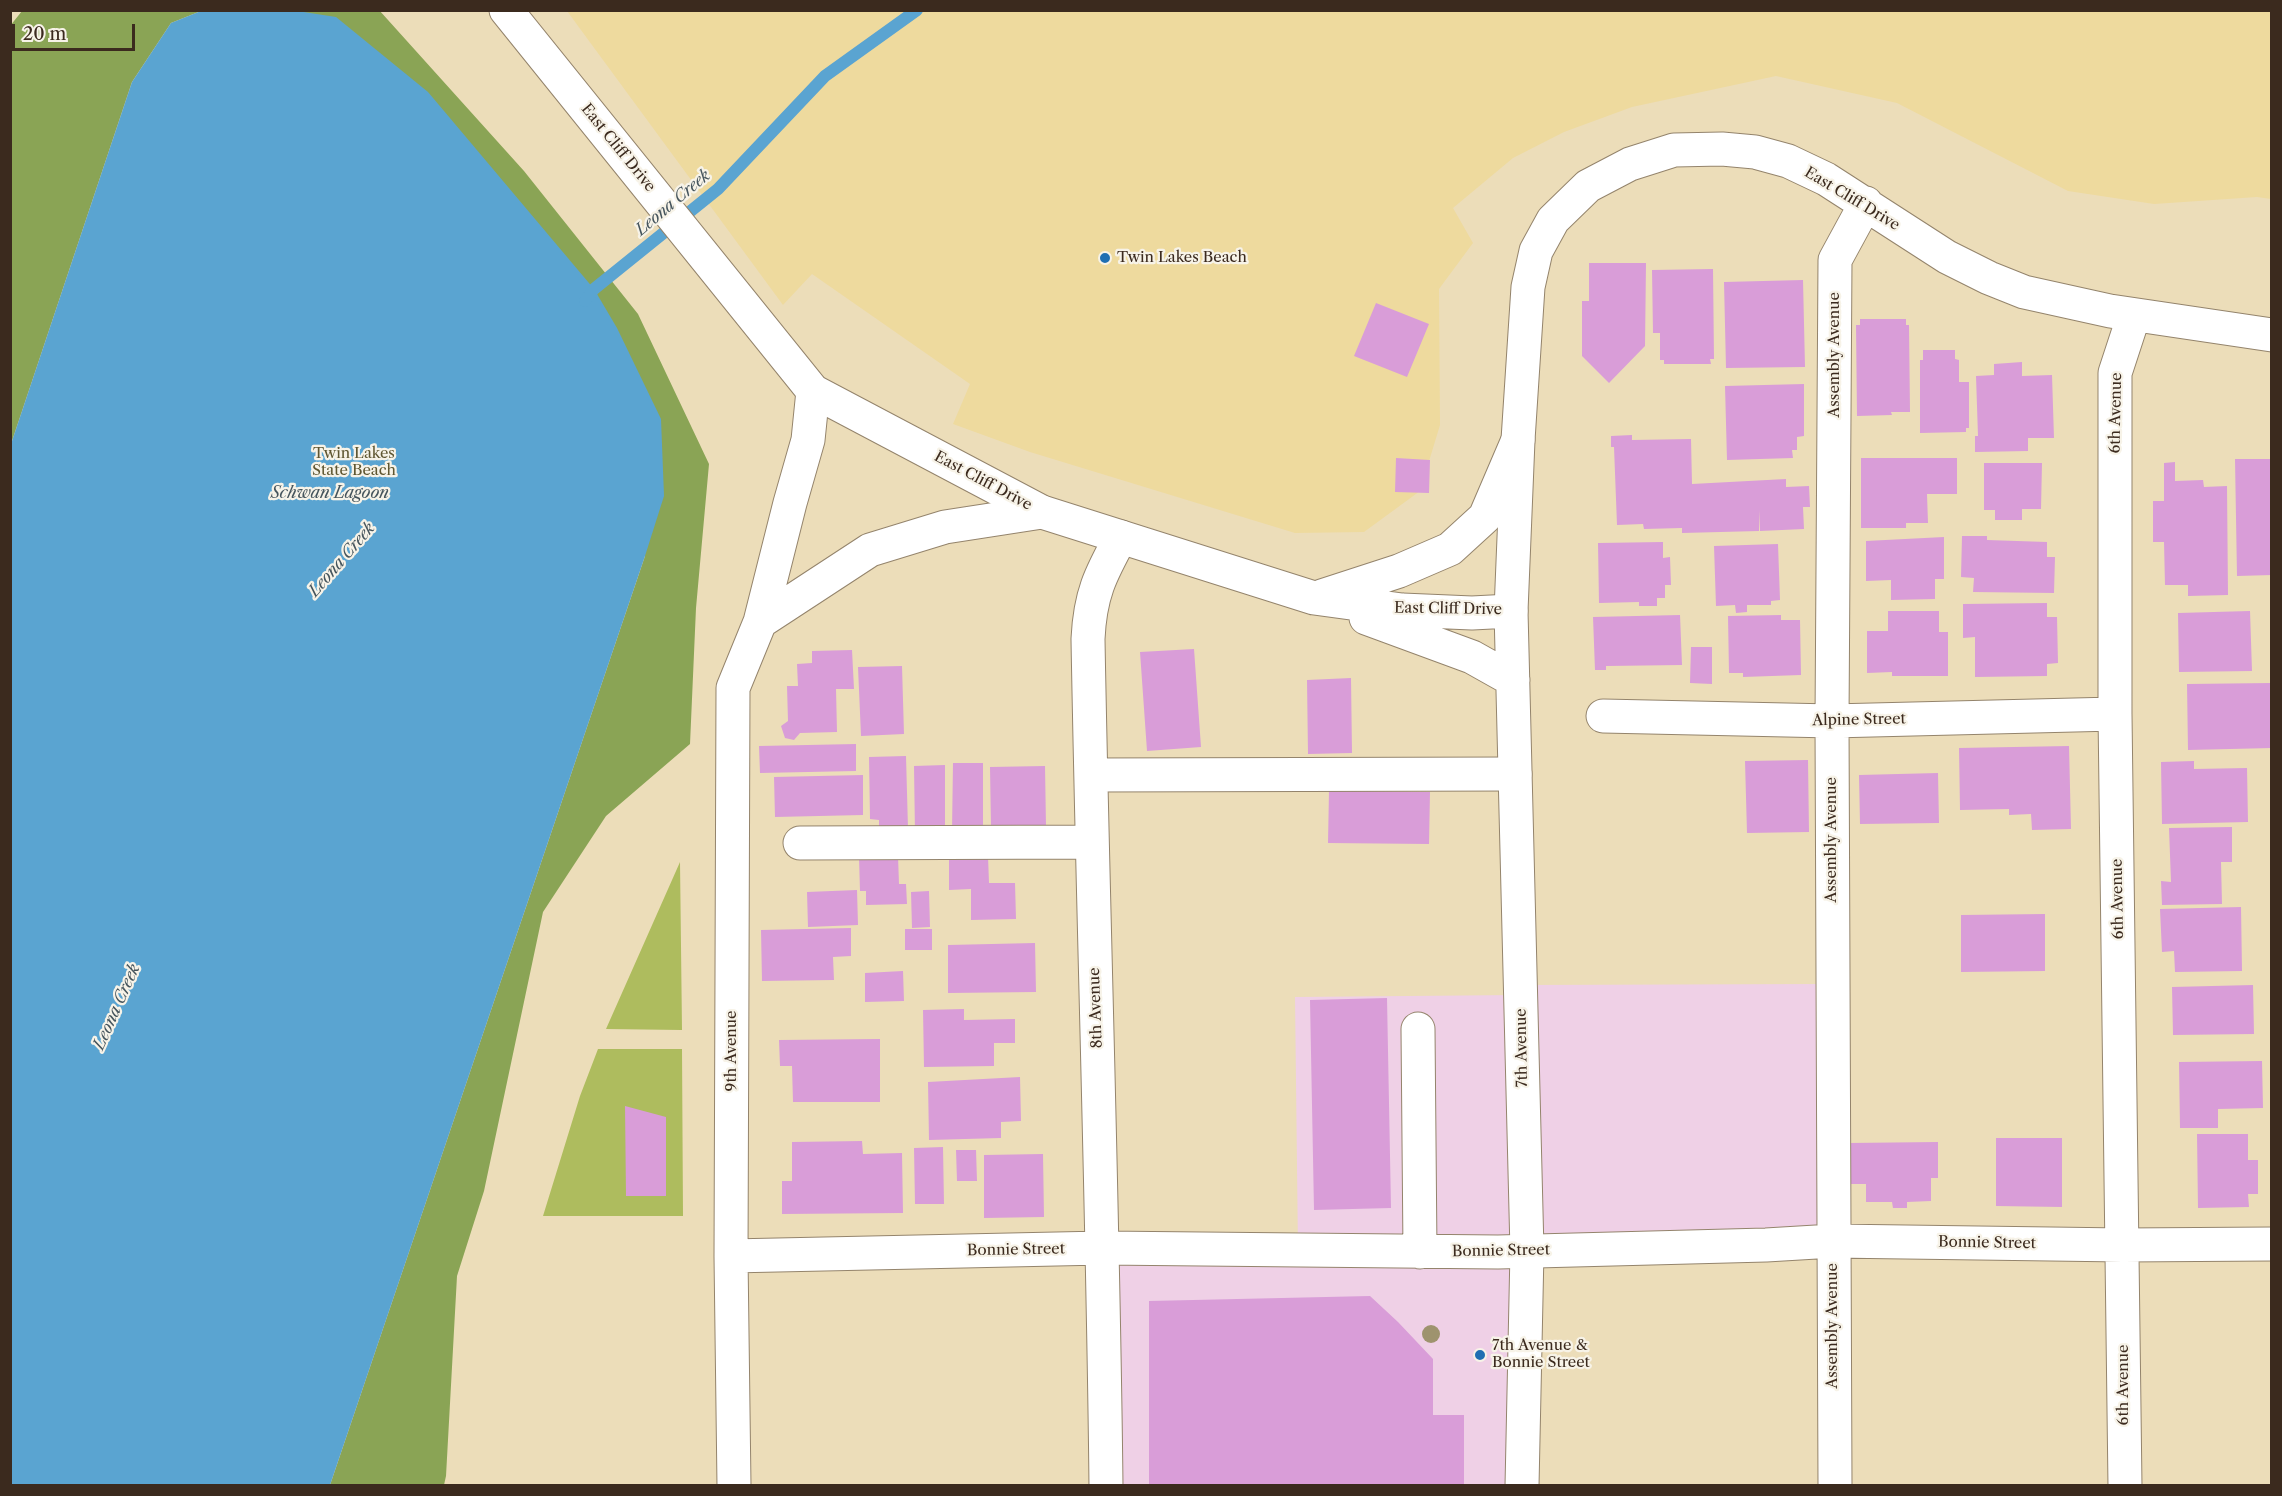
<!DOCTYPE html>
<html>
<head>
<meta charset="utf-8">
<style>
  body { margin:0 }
  #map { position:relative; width:2282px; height:1496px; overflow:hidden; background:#ecddb9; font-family:"Libre Caslon Text",serif }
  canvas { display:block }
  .frame { position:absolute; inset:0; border:12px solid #3b2a1e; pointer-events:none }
  .scale { position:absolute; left:12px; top:24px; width:123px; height:27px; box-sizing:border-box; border:3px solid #3b2a1e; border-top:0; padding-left:8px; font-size:18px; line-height:21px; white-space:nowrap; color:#3b2a1e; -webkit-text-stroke:4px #f7f3e8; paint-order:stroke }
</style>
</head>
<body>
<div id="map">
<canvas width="2282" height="1496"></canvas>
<div class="frame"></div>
<div class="scale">20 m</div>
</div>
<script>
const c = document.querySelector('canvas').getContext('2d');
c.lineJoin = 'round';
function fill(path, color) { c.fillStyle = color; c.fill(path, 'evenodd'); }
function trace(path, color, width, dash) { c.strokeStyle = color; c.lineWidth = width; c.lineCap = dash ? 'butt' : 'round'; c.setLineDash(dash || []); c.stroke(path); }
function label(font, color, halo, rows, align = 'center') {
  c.font = font + ' "Libre Caslon Text",serif'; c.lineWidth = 4.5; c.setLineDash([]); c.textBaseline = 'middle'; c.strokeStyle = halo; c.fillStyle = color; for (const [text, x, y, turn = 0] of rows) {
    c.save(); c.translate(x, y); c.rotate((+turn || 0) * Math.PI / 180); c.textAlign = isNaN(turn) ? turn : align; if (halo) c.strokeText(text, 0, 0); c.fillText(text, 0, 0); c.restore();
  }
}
fill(new Path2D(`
  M1828 984 1830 1245 1523 1248 1526 1485H1095L1091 1252 1298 1250 1295 997 1519 995 1520 985Z`), '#efd0e6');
fill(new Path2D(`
  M680 862 682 1030 606 1029Z
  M598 1049H682L683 1216H543L580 1096Z`), '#aebc5e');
fill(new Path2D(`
  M379 10 524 171 638 314 709 464 696 608 690 744 606 816 543 912 484 1191 457 1276 446 1476 444 1485H330L645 556 297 11Z
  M22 11H201L171 23 132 82 11 444 10 26Z`), '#8aa455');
fill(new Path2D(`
  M567 11H2271V199L2257 197 2154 204 2068 191 1897 103 1776 76 1632 107 1564 132 1513 158 1453 208 1473 243 1439 289 1440 425 1420 491 1364 532 1295 533 1030 452 953 424 970 384 812 274 783 305Z`), '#eeda9e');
fill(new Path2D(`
  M201 11H297L336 17 428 92 594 289 617 328 661 419 664 496 645 556 330 1485H11V444L132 82 171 23Z`), '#5aa4d1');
trace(new Path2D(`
  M585 301 594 289 718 189 825 76 917 10`), '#5aa4d1', 12);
fill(new Path2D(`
  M1589 263H1646L1645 346 1609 383 1582 356V301H1589Z
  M1713 269 1714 359H1710L1711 364H1664V360H1660V333H1653L1652 270Z
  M1803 280 1805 367 1726 368 1724 282Z
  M1376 303 1429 324 1407 377 1354 356Z
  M1860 319H1906V325H1909L1910 412H1891L1892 415 1857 416 1856 325H1860Z
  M1923 350H1955V359L1959 360V382H1969V428H1966V432L1920 433V360H1923Z
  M2022 362V376L2052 375 2054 438H2028V451L1975 452V436H1978L1976 376 1994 375V364Z
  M1804 384V436L1797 437V450H1792L1793 458 1727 460 1725 386Z
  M1632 435V440L1691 439 1692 484 1786 479V487L1809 486 1810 507H1803L1804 529 1760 531 1759 510V531L1682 533V528L1644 529 1643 524 1617 525 1614 447H1611V436Z
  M1396 458 1430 460 1429 493 1395 492Z
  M1861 458H1957V494H1927L1928 523H1906V528H1861Z
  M2235 459H2272V575L2237 576Z
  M2175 462V481L2203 480 2204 487 2227 486 2228 595 2188 596V585H2165L2164 542H2153V501H2164V463Z
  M1984 463H2042L2041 509H2022V520H1995V510H1984Z
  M1962 536H1987V540L2047 542V557H2055L2054 593 1973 592 1974 578 1961 577Z
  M1944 537V579H1935V599L1891 600V580L1866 581V541Z
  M1663 542V558L1670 557 1671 585H1665V598H1657V606H1639V602L1599 603 1598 543Z
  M1778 544 1780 600 1771 601V605H1747V612L1736 613 1735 605 1716 606 1714 546Z
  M2047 603V617H2057L2058 663 2047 664V676L1975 677V637L1963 638V604Z
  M1888 611H1939V632H1948V676H1892V672L1867 673V631H1888Z
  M2250 611 2252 671 2179 672 2178 613Z
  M1680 615 1682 665 1606 666V670H1595L1593 617Z
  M1781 615V620H1800L1801 675 1743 677V673H1729L1728 616Z
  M1691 647H1712V684L1690 683Z
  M1194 649 1201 747 1147 751 1140 652Z
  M852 650 854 689H836L837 732 800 733 794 740 785 738 781 726 788 721 787 686H798L797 664 812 663V651Z
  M902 666 904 734 861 736 858 667Z
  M1351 678 1352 753 1308 754 1307 680Z
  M2272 683V748L2188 750 2187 684Z
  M856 744V771L760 773 759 746Z
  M2069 746 2071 829 2032 830 2031 814 2009 815V809L1960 810 1959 748Z
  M906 756 908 829 879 830V820L870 819 869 757Z
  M1808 760 1809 832 1747 833 1745 761Z
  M2194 761V769L2247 768 2248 822 2162 824 2161 762Z
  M953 763H983V831H952Z
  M945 765V834H915L914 766Z
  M1045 766 1046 827 991 828 990 767Z
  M1938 773 1939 823 1860 824 1859 775Z
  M863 775V815L775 817 774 777Z
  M1329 791 1430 792 1429 844 1328 843Z
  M2232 827V862H2221L2222 904 2162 905 2161 881 2171 882 2169 828Z
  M898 856 899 884H906L907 904 866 905V891H860L859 857Z
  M988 856 989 883H1015L1016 919 971 920V889L949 890V857Z
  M857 890 858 925 808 927 807 892Z
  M929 891 930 927 912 928 911 892Z
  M2241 907 2242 971 2175 972 2174 951 2162 952 2160 909Z
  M2045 914V971L1961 972V915Z
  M851 928V956L833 957 834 980 762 981 761 930Z
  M905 929H932V950H905Z
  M1035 943 1036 992 948 993V945Z
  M903 971 904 1001 865 1002V973Z
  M2253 985 2254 1034 2173 1035 2172 987Z
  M1387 998 1391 1208 1314 1210 1310 1000Z
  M964 1009V1020L1015 1019V1043H994V1066L924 1067 923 1010Z
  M880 1039V1102H793L792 1066H780L779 1040Z
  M2262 1061 2263 1108 2218 1109V1128H2180L2179 1062Z
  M1020 1077 1021 1121 1001 1122V1138L929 1140 928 1082Z
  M625 1106 666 1117V1196H626Z
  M2197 1134H2248V1160H2258V1194H2248L2249 1207 2198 1208Z
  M1996 1138H2062V1207L1996 1206Z
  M862 1141 863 1154 902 1153 903 1213 782 1214V1181H792V1142Z
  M1938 1142V1178H1931V1201L1907 1202V1208H1893L1892 1202H1866V1184H1848V1143Z
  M943 1147 944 1204H915L914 1148Z
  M956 1150H976L977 1181H957Z
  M1043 1154 1044 1217 984 1218V1155Z
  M1370 1296 1398 1322 1433 1359V1415H1464V1486H1149V1301Z`), '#d99dd8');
const minor = new Path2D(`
  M1511 611 1518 440 1528 287 1536 251 1553 220 1588 186 1630 164 1674 150 1722 149 1755 152 1788 161 1826 179 1947 257 1989 278 2024 292 2110 311 2272 335
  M760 622 870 550 945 527 1042 512
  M1603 716 1832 721 2115 714
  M1091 775 1515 774
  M800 843 1091 842
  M1418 1029 1420 1252
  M731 1256 1103 1248 1498 1252 1766 1245 1833 1241 2123 1245 2272 1244
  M734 1486 731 1256 733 688 760 622 790 503 808 440 813 391
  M1106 1486C1103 1203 1093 921 1088 639 1090 595 1100 575 1121 537
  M1835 1486 1832 721 1835 260 1866 203
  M2125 1486 2115 714V373L2134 315`);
const major = new Path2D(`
  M506 10 813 391 1042 512 1314 598 1402 610 1472 613 1511 611 1527 1251 1522 1486
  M1322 596 1399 571 1450 549 1485 517 1518 440
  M1366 618 1472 657 1513 680`);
trace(minor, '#94846c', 35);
trace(major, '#94846c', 35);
trace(minor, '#fff', 33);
trace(major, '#fff', 33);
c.fillStyle = '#9e936e';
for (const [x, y] of [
  [1431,1334]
]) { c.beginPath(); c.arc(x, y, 9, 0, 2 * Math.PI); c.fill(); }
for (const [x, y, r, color] of [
  [1105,258,6,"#1f6fb2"],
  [1480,1355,6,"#1f6fb2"]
]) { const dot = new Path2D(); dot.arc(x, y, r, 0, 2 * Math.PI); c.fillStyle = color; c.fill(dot); trace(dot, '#f7f3e8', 2); }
label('15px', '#3b2a1e', '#f7f3e8', [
  ["East Cliff Drive",618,148,51],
  ["East Cliff Drive",1852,199,31],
  ["Assembly Avenue",1835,355,-90],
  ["6th Avenue",2116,413,-89],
  ["East Cliff Drive",983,481,28],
  ["East Cliff Drive",1448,609,1],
  ["Alpine Street",1859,720,-1],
  ["Assembly Avenue",1832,840,-90],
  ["6th Avenue",2118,899,-91],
  ["8th Avenue",1096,1008,-92],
  ["7th Avenue",1522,1048,-91],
  ["9th Avenue",732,1051,-90],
  ["Bonnie Street",1987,1243,1],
  ["Bonnie Street",1016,1250,-1],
  ["Bonnie Street",1501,1251,-1],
  ["Assembly Avenue",1833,1326,-90],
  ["6th Avenue",2124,1385,-90]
]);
label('15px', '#3b2a1e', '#f7f3e8', [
  ["Twin Lakes Beach",1117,258],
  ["7th Avenue &",1492,1346],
  ["Bonnie Street",1492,1363]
], 'left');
label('15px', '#5e5631', '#f7f3e8', [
  ["Twin Lakes",354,454],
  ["State Beach",354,471]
]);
label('italic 16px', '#46555d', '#f7f3e8', [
  ["Leona Creek",673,203,-40],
  ["Schwan Lagoon",330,493],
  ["Leona Creek",342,560,-49],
  ["Leona Creek",117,1007,-66]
]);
</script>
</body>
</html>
